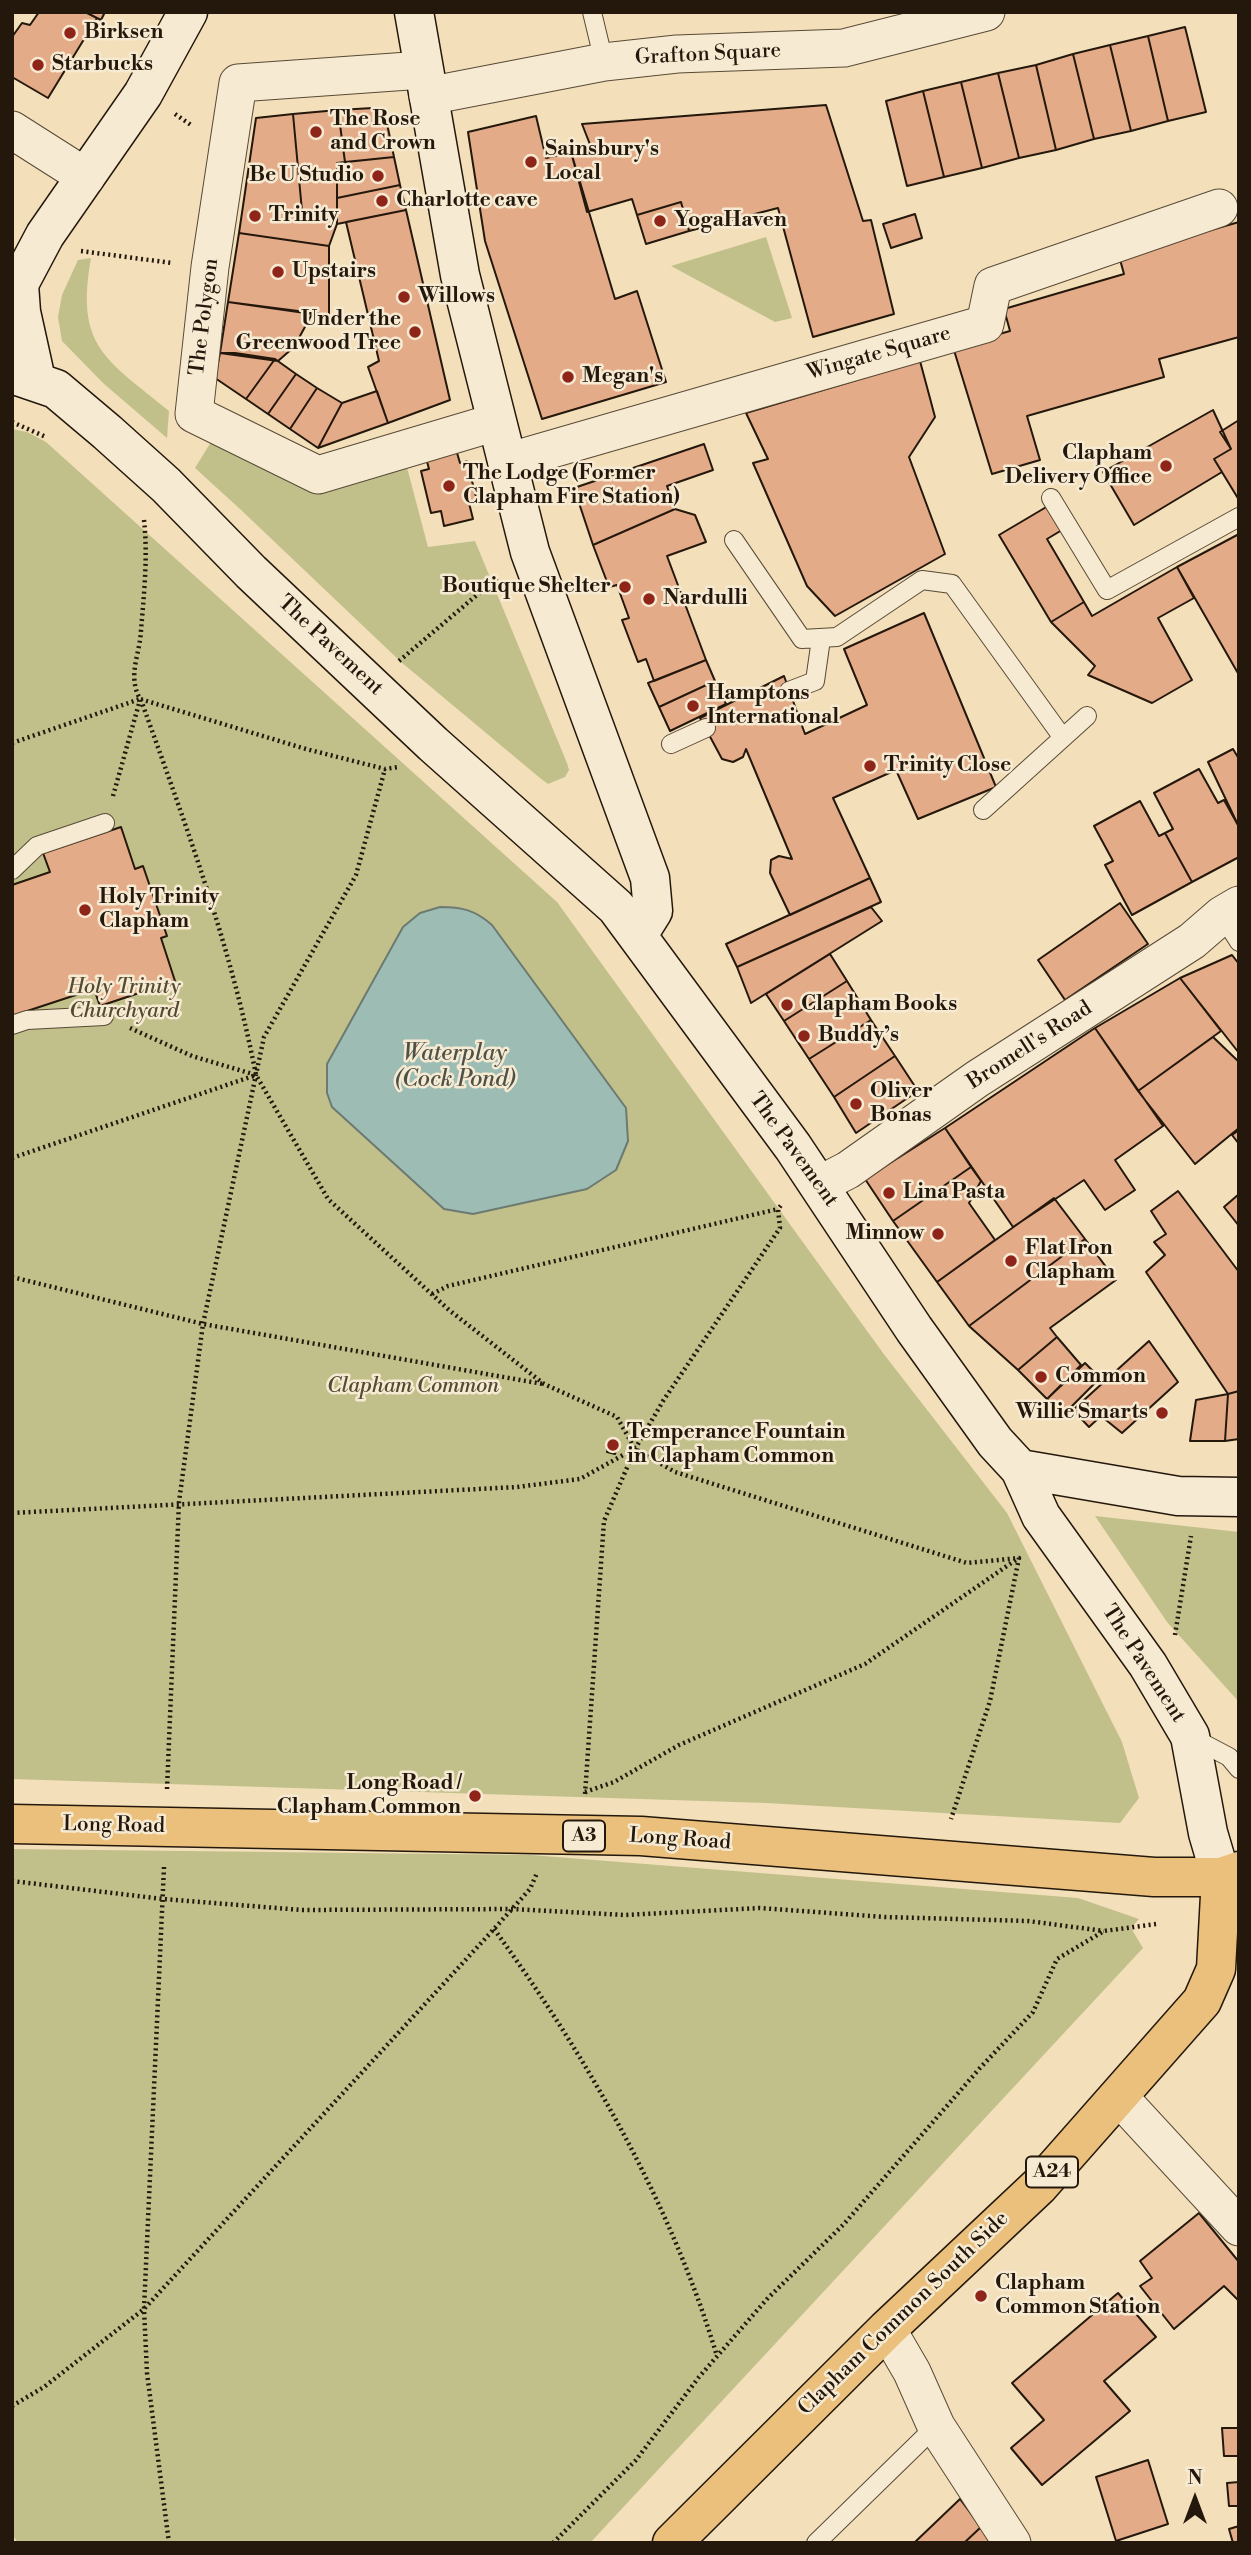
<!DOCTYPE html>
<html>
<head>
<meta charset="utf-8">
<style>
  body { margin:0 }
  #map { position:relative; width:1251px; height:2555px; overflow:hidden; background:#f3dfb9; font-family:"Libre Bodoni",serif }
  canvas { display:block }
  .frame { position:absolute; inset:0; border:14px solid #24180c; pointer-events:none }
  .north { position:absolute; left:1160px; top:2464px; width:70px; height:70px; -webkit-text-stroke:5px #f7ead2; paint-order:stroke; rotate:0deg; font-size:19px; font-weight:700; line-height:28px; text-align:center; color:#24180c }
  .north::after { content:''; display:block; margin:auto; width:24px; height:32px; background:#24180c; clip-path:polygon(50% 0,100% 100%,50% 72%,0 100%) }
</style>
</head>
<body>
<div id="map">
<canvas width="1251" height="2555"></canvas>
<div class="frame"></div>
<div class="north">N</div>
</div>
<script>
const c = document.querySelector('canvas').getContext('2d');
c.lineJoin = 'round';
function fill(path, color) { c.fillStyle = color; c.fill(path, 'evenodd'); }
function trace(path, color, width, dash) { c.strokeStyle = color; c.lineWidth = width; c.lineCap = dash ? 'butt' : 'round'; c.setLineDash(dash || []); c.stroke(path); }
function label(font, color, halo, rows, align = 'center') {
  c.font = font + ' "Libre Bodoni",serif'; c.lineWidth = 5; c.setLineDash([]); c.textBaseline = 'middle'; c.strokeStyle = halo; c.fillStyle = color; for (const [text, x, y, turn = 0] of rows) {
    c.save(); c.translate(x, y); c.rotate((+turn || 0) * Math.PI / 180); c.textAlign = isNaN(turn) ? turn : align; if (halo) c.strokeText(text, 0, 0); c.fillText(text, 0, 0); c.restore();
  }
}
fill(new Path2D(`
  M766 237 792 318 775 322 671 266Z
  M91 258C75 347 106 359 169 411L167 438 103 383 62 341 58 317 62 295 78 260Z
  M12 429 27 432 46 442 557 902 883 1353 1007 1513 1122 1742 1139 1798 1120 1823 766 1803 12 1779Z
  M211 442 294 481 405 460 428 547 475 541 567 763 569 770 565 777 548 784 540 778 401 662 240 509 195 468Z
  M1095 1516 1239 1532V1702L1167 1622Z
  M12 1849 531 1855 1078 1898 1139 1919 1131 1928 1143 1948 590 2543H18L12 2534Z`), '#c1c08b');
const water = new Path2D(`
  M440 907C462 907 475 910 492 925L626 1108 628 1141 616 1170 587 1189 473 1214 444 1209 332 1107 327 1093V1064L403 927 420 913Z`);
fill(water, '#9cbcb4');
trace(water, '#6c7a71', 2);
const building = new Path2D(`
  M39 12H85L97 18 48 98 12 77V37L22 23 30 25Z
  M85 12H105L101 20Z
  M1185 27 1206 112 1168 121 1148 36Z
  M1148 36 1168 121 1131 131 1110 45Z
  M1110 45 1131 131 1094 139 1073 54Z
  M1073 54 1094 139 1056 150 1036 65Z
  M1036 65 1056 150 1019 158 998 73Z
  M998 73 1019 158 982 168 961 82Z
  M961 82 982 168 944 177 923 91Z
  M923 91 944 177 907 186 886 101Z
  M826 105 863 221 871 220 894 314 813 337 778 208 689 231 681 202 637 215 632 199 587 212 571 152 591 147 582 124Z
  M373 108 385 114 394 157 345 162 338 110Z
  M338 110 345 162 337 163V210L302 211 293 114Z
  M293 114 302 211 337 210V224L329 246 239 233 256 118Z
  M536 116 546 158 571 152 615 299 637 291 666 382 542 419 485 241 468 132Z
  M394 157 400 185 337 198V163Z
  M400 185 406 210 337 224V198Z
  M681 202 689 231 646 244 637 215Z
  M406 210 450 400 388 423 368 367 379 361 346 222Z
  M915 214 922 238 891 248 883 224Z
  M1239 222V337L1159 359 1164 377 1027 416 1040 460 992 474 953 347 1010 331 1004 309 1124 274 1119 256Z
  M239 233 329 246V315L228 302Z
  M228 302 312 314 294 347 278 361 220 353Z
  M220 353H235L275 359 246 399 215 378Z
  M275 359 296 374 268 414 246 399Z
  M920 361 935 417 909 457 945 554 835 616 807 586 753 463 768 459 746 413Z
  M296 374 317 388 290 429 268 414Z
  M317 388 342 403 318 448 290 429Z
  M377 391 388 423 318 448 342 403Z
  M1213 410 1231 449 1214 459 1222 472 1134 525 1103 472Z
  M1239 420V500L1214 459 1231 449 1220 432Z
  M704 444 713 470 667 486 675 509 593 545 574 488Z
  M455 446 460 463 467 461 477 501 469 503 473 519 444 526 441 511 431 513 421 471 429 469 425 454Z
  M1048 506 1062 530 1047 539 1084 602 1051 622 999 535Z
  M675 509 695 515 706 542 667 556 706 660 654 681 646 659 638 662 622 620 629 618 617 585 609 587 593 545Z
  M1239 534V675L1177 567Z
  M1177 567 1194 598 1158 618 1192 680 1152 703 1088 675 1095 666 1051 622 1084 602 1092 616Z
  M924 613 996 787 918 819 896 770 833 798 870 878 790 915 770 873 771 860 779 856 792 859 746 749 743 757 733 762 722 759 700 718 784 676 805 734 867 705 844 649Z
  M706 660 715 681 659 707 648 683Z
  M715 681 726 704 670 731 659 707Z
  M1233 749 1239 759V827L1208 762Z
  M1199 769 1218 803 1224 800 1239 827V857L1192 882 1165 833 1173 829 1154 793Z
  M1140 801 1159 836 1165 833 1192 882 1132 915 1105 865 1113 861 1094 826Z
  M121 827 135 869 143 866 167 936 161 938 175 981 100 1006 94 989 12 1016V885L50 872 43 853Z
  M870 878 881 902 737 967 726 944Z
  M1120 903 1148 944 1065 1000 1038 960Z
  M871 907 882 921 751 1003 737 967Z
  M830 954 847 981 784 1021 766 994Z
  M1232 955 1239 964V1053L1180 978Z
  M1180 978 1221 1031 1138 1091 1095 1028Z
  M847 981 871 1020 809 1059 784 1021Z
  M871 1020 895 1056 834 1097 809 1059Z
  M1095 1028 1163 1126 1115 1160 1135 1190 1105 1210 1084 1180 1013 1227 945 1128Z
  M1213 1037 1239 1062V1128L1195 1164 1138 1091Z
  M895 1056 918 1091 856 1133 834 1097Z
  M945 1128 971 1167 893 1221 865 1179Z
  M1239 1130V1144L1232 1135Z
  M971 1167 981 1181 969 1203 995 1240 937 1282 893 1221Z
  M1178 1191 1239 1272V1391L1228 1394 1146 1272 1165 1255 1154 1242 1166 1234 1151 1211Z
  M1239 1194V1226L1224 1207Z
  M1054 1198 1085 1239 969 1326 937 1282Z
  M1085 1239 1116 1280 1050 1328 1057 1337 1018 1370 969 1326Z
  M1057 1337 1081 1365 1047 1399 1018 1370Z
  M1149 1341 1178 1382 1122 1433 1101 1416 1089 1427 1073 1410Z
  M1085 1363 1100 1378 1063 1415 1047 1399Z
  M1239 1391V1439L1225 1441 1228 1394Z
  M1228 1394 1225 1441H1190L1196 1400Z
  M610 1439 618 1441 615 1454 607 1452Z
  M1199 2213 1239 2262V2301L1224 2286 1174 2329 1140 2286 1152 2278 1140 2261Z
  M1118 2293 1156 2337 1104 2381 1130 2411 1042 2485 1011 2448 1044 2420 1012 2383Z
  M1222 2428H1239V2456H1224Z
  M1148 2460 1168 2524 1116 2541 1096 2477Z
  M1239 2482V2506H1229L1227 2483Z
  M960 2499 981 2527 964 2543H914Z
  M1239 2526V2543H1233L1229 2529Z
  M981 2527 993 2543H964Z`);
fill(building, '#e4ab88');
trace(building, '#24180c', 2);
const lane = new Path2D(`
  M592 12 604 62
  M1051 498 1107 590 1239 517
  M734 540 802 639 837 637 922 580 952 584 1063 738
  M789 691 815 681 821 639
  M671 744 706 728
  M983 810 1087 716
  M12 870 37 846 105 823
  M1222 915 1239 942
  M12 1025 27 1020 104 1016
  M1193 1738 1229 1757 1239 1769
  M816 2543 936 2426`);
const street = new Path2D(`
  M423 70 238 83 210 267 194 414 318 475 496 422
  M428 96 604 62 677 54 844 48 986 12
  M12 130 86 177
  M507 462 985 324 993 286 1219 208
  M819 1185 848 1170 977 1079 1192 941 1222 915 1239 905
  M1119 2097 1239 2227
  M887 2329 912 2372 936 2426 1012 2543`);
const secondary = new Path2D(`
  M414 12 460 275 530 552 650 878 653 911 638 935
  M12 374 56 389 107 432 166 485 251 572 433 744 616 907 793 1147 914 1329 995 1442 1020 1469 1041 1516 1148 1665 1190 1736 1208 1833 1221 1877
  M36 380 21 312 19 284 45 235 143 94 188 12
  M1020 1469 1178 1496 1239 1497`);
const highway = new Path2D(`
  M12 1824 641 1836 1154 1877H1221L1239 1871
  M672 2543 887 2329 1039 2186 1202 2001 1216 1969 1221 1877`);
trace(lane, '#584a37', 20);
trace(street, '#584a37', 39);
trace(secondary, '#24180c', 41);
trace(highway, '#24180c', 41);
trace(new Path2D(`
  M175 114 191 125
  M81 251 172 263
  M12 422 46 437
  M144 520C148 556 144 594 141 630 140 655 127 675 140 699L306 749 385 769 399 767
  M399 661 497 578
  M12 743 140 699
  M113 796 140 700
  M130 1028 192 1056 256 1075 328 1199 449 1310 544 1384 617 1417 635 1449 675 1472 967 1563 1019 1558 990 1701 951 1819
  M12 1158 256 1075C231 946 185 823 141 700
  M12 1277 203 1324 543 1384
  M432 1294 448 1286 778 1209
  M12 1513 517 1487 580 1479 634 1449
  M1175 1635 1191 1536
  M167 1789 179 1502 203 1324 264 1037 356 875 385 769
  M585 1792 614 1782 679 1745 865 1664 1017 1559
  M585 1794 604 1521 635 1449 663 1401 780 1228 778 1209 782 1204
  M164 1867 144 2309 147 2373 169 2543
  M12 1881 163 1899 302 1910 512 1909 625 1915 760 1908 885 1917 1028 1921 1104 1931
  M494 1929C588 2058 671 2204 717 2356
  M12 2406 44 2387 144 2309 494 1929 530 1889 537 1873
  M553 2543 636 2460 699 2377 767 2299 844 2224 980 2068 1033 2012 1057 1959 1104 1931 1156 1924`), '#24180c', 4.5, [2, 3.5]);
trace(lane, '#f7ead2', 18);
trace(street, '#f7ead2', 37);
trace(secondary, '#f7ead2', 38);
trace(highway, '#eac07c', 38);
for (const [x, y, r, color] of [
  [70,33,7,"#8f2418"],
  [38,65,7,"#8f2418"],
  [316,132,7,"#8f2418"],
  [531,162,7,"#8f2418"],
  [378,176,7,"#8f2418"],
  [382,201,7,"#8f2418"],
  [255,216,7,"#8f2418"],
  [660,221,7,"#8f2418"],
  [278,272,7,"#8f2418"],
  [404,297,7,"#8f2418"],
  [415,332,7,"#8f2418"],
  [568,377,7,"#8f2418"],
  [1166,466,7,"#8f2418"],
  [449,486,7,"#8f2418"],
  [625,587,7,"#8f2418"],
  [649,599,7,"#8f2418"],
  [693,706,7,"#8f2418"],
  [870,766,7,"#8f2418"],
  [85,910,7,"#8f2418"],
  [787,1005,7,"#8f2418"],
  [804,1036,7,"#8f2418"],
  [856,1104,7,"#8f2418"],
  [889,1193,7,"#8f2418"],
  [938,1234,7,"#8f2418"],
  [1011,1261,7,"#8f2418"],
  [1041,1377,7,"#8f2418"],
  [1162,1413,7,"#8f2418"],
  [613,1445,7,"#8f2418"],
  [475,1796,7,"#8f2418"],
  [981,2296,7,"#8f2418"]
]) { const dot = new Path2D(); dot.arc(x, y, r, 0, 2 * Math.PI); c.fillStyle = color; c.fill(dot); trace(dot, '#f7ead2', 2.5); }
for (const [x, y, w] of [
  [584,1836,42],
  [1052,2172,52]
]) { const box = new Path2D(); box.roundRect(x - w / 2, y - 15.5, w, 31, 5); c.fillStyle = '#f7ead2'; c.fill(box); trace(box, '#24180c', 2); }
label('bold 19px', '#24180c', null, [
  ["A3",584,1836],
  ["A24",1052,2172]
]);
label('bold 21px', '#24180c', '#f7ead2', [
  ["Birksen",84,33],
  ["Starbucks",52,65],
  ["The Rose",330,120],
  ["and Crown",330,144],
  ["Sainsbury's",545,150],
  ["Local",545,174],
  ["Be U Studio",364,176,"right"],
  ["Charlotte cave",396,201],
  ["Trinity",269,216],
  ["YogaHaven",674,221],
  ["Upstairs",292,272],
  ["Willows",418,297],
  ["Under the",401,320,"right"],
  ["Greenwood Tree",401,344,"right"],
  ["Megan's",582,377],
  ["Clapham",1152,454,"right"],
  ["Delivery Office",1152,478,"right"],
  ["The Lodge (Former",463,474],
  ["Clapham Fire Station)",463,498],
  ["Boutique Shelter",611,587,"right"],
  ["Nardulli",663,599],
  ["Hamptons",707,694],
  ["International",707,718],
  ["Trinity Close",884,766],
  ["Holy Trinity",99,898],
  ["Clapham",99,922],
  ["Clapham Books",801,1005],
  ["Buddy’s",818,1036],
  ["Oliver",870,1092],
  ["Bonas",870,1116],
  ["Lina Pasta",903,1193],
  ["Minnow",924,1234,"right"],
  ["Flat Iron",1025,1249],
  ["Clapham",1025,1273],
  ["Common",1055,1377],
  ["Willie Smarts",1148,1413,"right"],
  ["Temperance Fountain",627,1433],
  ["in Clapham Common",627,1457],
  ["Long Road /",461,1784,"right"],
  ["Clapham Common",461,1808,"right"],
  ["Clapham",995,2284],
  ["Common Station",995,2308]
], 'left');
label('21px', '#24180c', '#f7ead2', [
  ["Grafton Square",708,55,-3],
  ["The Polygon",205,317,-83],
  ["Wingate Square",879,354,-16],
  ["The Pavement",330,646,43],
  ["Bromell's Road",1030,1046,-33],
  ["The Pavement",793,1150,54],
  ["The Pavement",1143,1664,57],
  ["Long Road",114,1826,1],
  ["Long Road",680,1840,4],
  ["Clapham Common South Side",904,2314,-44]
]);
label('italic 21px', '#534a32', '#f7ead2', [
  ["Holy Trinity",124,988],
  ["Churchyard",124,1012],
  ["Clapham Common",413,1387]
]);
label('italic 23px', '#4e5147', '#f7ead2', [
  ["Waterplay",455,1054],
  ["(Cock Pond)",455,1080]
]);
</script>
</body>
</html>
